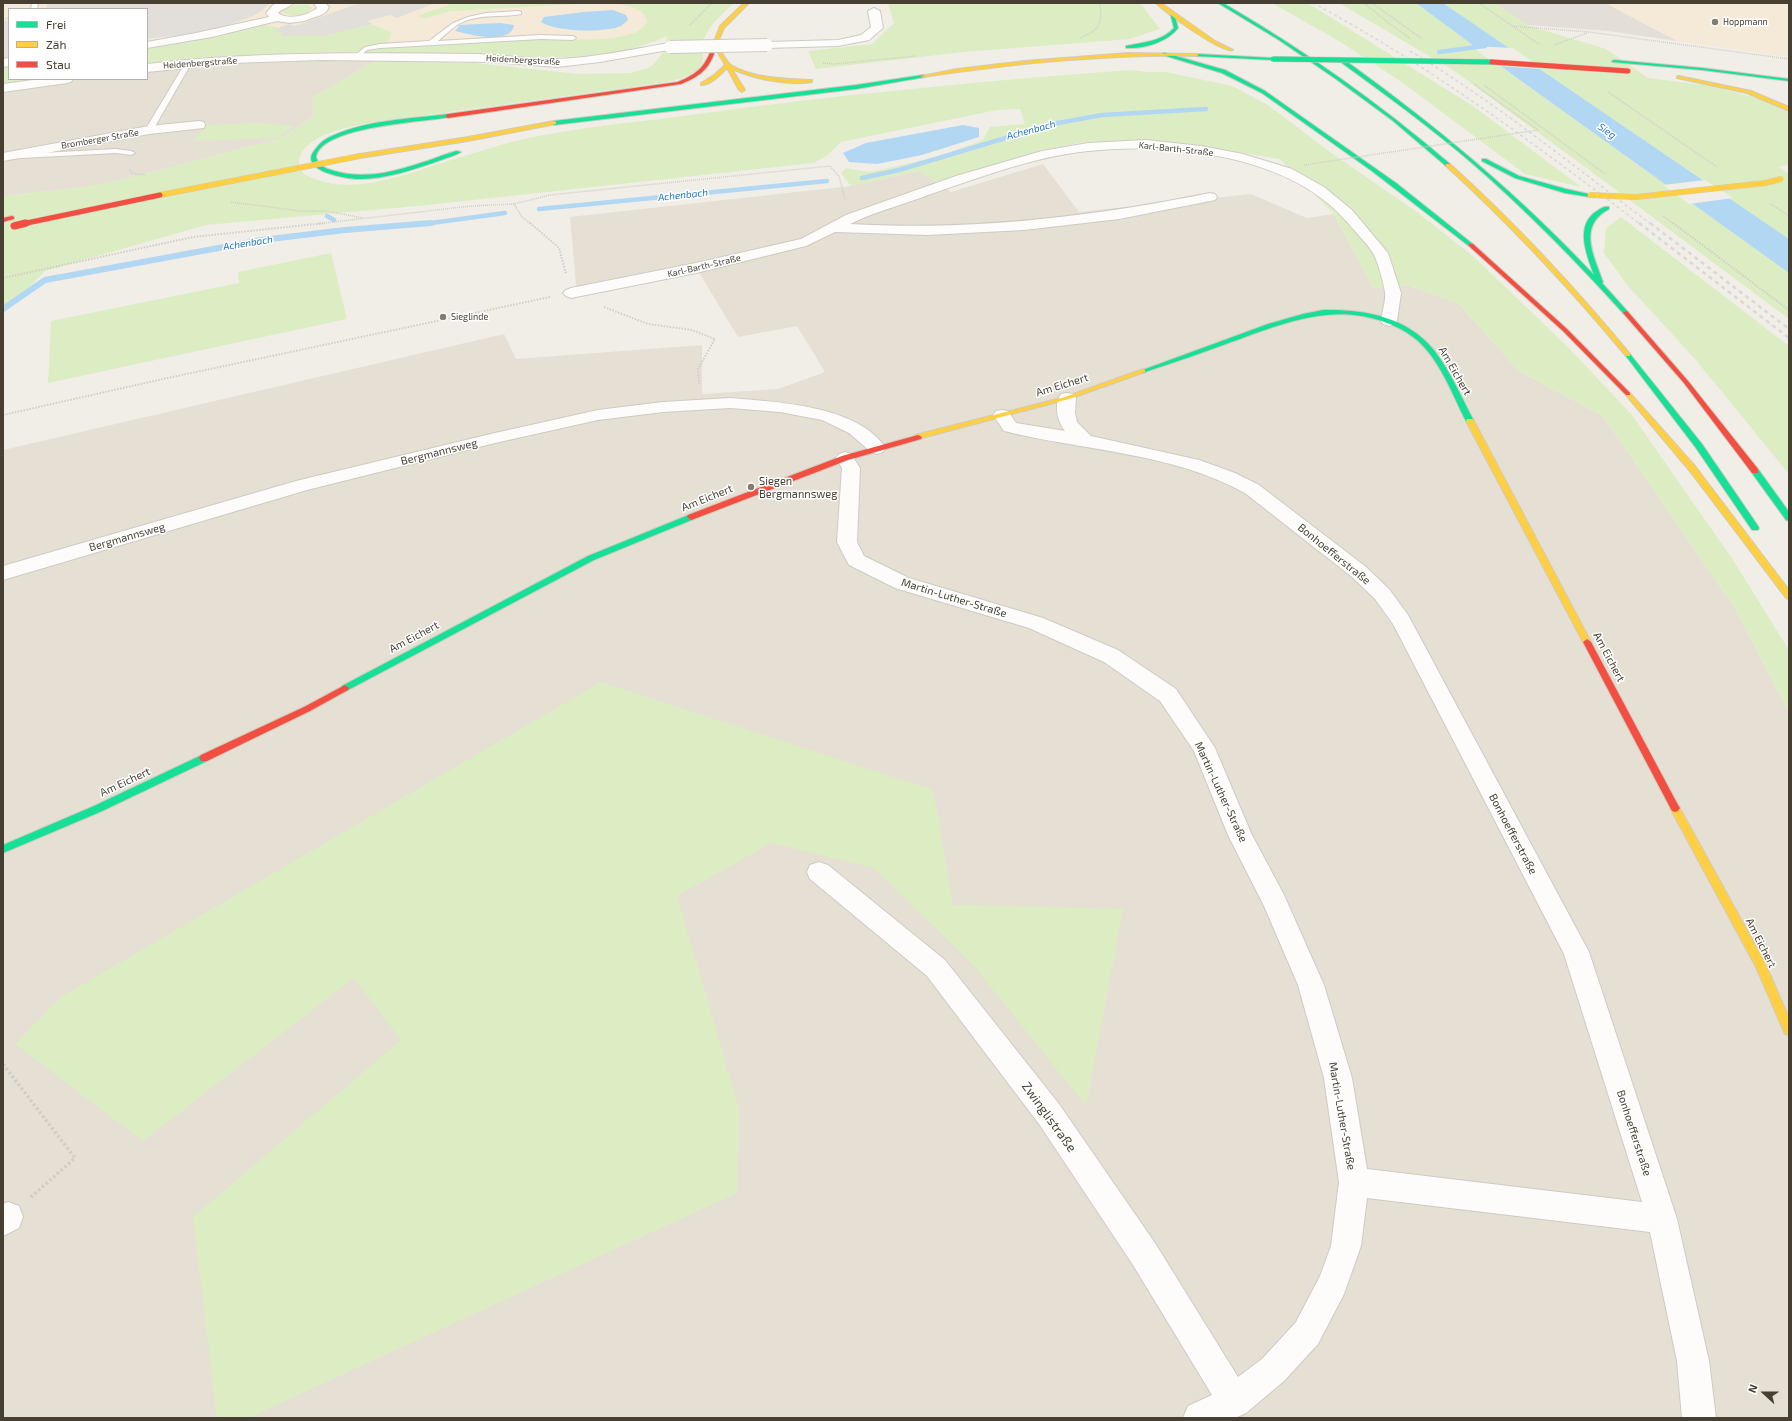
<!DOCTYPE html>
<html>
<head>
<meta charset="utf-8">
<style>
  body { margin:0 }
  #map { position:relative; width:1792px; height:1421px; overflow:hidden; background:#f0eee7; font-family:"Exo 2",sans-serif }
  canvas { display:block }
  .frame { position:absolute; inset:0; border:4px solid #463f32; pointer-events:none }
  .legend { position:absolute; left:8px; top:8px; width:140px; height:72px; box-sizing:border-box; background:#fff; border:1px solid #b5b2ad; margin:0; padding:5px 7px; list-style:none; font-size:12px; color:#463f32 }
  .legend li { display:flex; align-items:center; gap:8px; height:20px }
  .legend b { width:20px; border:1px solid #b5b2ad }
  .north { position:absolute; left:1744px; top:1373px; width:40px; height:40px; -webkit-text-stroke:3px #fff; paint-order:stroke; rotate:291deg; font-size:11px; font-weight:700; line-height:16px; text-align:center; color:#463f32 }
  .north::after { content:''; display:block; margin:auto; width:14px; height:18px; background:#463f32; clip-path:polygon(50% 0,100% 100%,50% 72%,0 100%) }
</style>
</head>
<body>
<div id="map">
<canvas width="1792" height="1421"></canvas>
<div class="frame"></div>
<ul class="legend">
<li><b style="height:5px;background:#16e098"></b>Frei</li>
<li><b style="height:5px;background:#ffcf43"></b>Zäh</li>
<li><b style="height:5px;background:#f24e42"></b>Stau</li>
</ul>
<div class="north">N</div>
</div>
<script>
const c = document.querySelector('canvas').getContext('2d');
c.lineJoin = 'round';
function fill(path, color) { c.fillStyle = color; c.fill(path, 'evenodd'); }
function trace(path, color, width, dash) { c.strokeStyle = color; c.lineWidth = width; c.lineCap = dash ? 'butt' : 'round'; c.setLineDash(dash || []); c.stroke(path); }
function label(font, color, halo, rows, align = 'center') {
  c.font = font + ' "Exo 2",sans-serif'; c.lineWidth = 3; c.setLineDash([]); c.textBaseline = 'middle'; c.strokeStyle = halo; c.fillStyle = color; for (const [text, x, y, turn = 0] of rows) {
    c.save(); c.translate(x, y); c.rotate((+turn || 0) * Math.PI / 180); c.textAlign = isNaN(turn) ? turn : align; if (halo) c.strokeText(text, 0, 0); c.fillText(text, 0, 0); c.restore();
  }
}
fill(new Path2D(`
  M372 52 375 61 312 98 314 116 282 138 130 178 86 187 3 196V84L40 79H147V64L177 60Z
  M1043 164 1079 212 1251 194 1307 218 1334 214 1373 288 1408 285 1458 303 1519 371 1603 416 1736 610 1789 713V1418H3V450L504 334 516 359 702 345V394L778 389 825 372 797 326 738 337 698 271 577 295 570 217 851 186 919 171 951 192Z`), '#e5e0d3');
fill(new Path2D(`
  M3 3H734L711 25 706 34 373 52 177 60 147 64V9H9V79H40L3 84Z
  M1605 3H1789V57L1677 41Z`), '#f5ead7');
fill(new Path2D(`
  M1495 3H1605L1677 41 1608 31 1527 25Z`), '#e3dfd8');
fill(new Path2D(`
  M454 3H734C722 14 709 25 703 41 701 49 705 56 702 63 697 78 666 82 653 84L383 121C361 124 301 133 299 162 299 166 302 170 304 174 346 197 396 178 438 164 462 157 486 149 511 142 569 128 630 123 690 115 836 95 983 81 1130 70L1147 72H1166L1232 86 1268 105 1330 152 1417 212 1474 257 1570 349 1632 415 1733 560 1789 650V713L1736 610 1603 416 1519 371 1458 303 1408 285 1373 288 1334 214 1280 159 1180 143 1139 140 1084 142 1042 150 936 182 919 171 851 186 841 173 846 168 868 172 876 171 940 156 983 140 990 127 1025 124 1020 109 997 110 841 142 827 156 813 163 428 205 206 225 45 271 3 314V196L86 187 130 178 282 138 314 116 312 98 375 61 474 63 578 74 631 73 648 68 652 66 665 50 667 36C613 61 553 58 495 56 455 55 414 54 373 54L372 52 177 60 147 64V47L204 39 266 25 279 28 275 32 324 36 372 24 392 33 386 47C437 44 488 39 539 39 568 38 596 42 624 36 634 33 642 31 647 22 644 3 614 4 598 3L452 11C442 12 428 21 419 17L420 15Z
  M888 3H1140L1160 29 1130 39 964 52 816 69 808 51 872 44 894 23Z
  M1272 3H1306L1314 7 1473 106 1581 187 1525 174 1403 83 1339 41Z
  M1339 3H1416L1517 78 1789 273V319L1600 178 1453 70Z
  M1443 3H1495L1527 25 1606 49 1648 78 1711 86 1760 99 1789 113V164L1779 167 1789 174V239Z
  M296 5H307L312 8C306 16 291 18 283 12L287 8Z
  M9 65V79H40L3 84V66Z
  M258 123 295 126 277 138 193 141 208 125Z
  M1621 217 1789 346V474L1695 359 1628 286 1604 253 1606 228Z
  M331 253 347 319 48 383 51 321 239 283 238 272Z
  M601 682 933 790 953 905 1123 909 1086 1106 974 966 874 868 772 843 677 896 739 1109 737 1193 248 1418H217L193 1217 401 1040 354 978 143 1141 15 1044 61 997Z`), '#dcedc3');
fill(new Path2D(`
  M47 3H270L261 11 253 16 229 25 188 34 147 39V9H46Z
  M360 3H436L397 18 390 15 368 21 372 24 324 36H282V33L274 32 282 26 289 24 295 26Z
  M9 20V60L3 61V21Z`), '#e2dfda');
fill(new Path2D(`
  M1416 3H1443L1789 239V273L1517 78Z
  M613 10 626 15 628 20C626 22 623 24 621 26 605 33 556 32 541 22L544 17 584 12Z
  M500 23 514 25C511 46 469 34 455 31L460 25Z
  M963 125 979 128V137L922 155 877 164 849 162 843 153 866 143Z`), '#b2d7f3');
fill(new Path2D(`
  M1471 46 1513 48 1543 69 1498 66Z
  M1705 180 1733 198 1689 204 1663 185Z`), '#f0eee7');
trace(new Path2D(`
  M1439 52 1485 46
  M862 178 899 170 1052 124 1102 115 1206 109
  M539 209 827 181
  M327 216 334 220
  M424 224 505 213`), '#b2d7f3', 4.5);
trace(new Path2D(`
  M3 309 45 280 262 240 345 230 431 223`), '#b2d7f3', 6);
const lane = new Path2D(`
  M32 3H38L37 9H31Z
  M519 11 521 12V14C500 18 477 13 457 25 450 30 444 36 438 41L541 35 573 36 576 38 573 40 541 39 380 48 367 50 358 58 353 57 365 47 380 44 429 41 453 23 468 17 486 13Z
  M189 60 192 62 153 130 146 132 145 130 186 62Z
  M116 149 131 151 135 153 131 155 116 153 3 159V155Z`);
const street = new Path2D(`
  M278 3H293C290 8 282 8 278 13 288 21 309 15 317 8L314 3H325L329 7 326 12 321 15 304 21 289 23 277 21 212 37 147 48V42L196 33 269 17 266 13 273 5Z
  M874 8 880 11 883 28 869 40 838 46 767 48 761 45 767 42 838 40 861 35 871 27 868 11Z
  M670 43 676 47 674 49 600 62 557 67 494 62 320 60 233 63 147 72V64C257 51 367 53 477 54 504 55 530 60 556 59 594 58 632 49 670 43Z
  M9 58V66L3 67V59Z
  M41 79H73L71 82 67 83 3 92V84Z
  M199 121 204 122 205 125 204 128 149 134 3 161V153L149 126Z
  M1146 140 1201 146 1243 154 1292 169 1324 187 1352 210 1388 253 1401 293 1397 321 1395 324 1389 326 1383 324 1381 321C1382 312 1386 301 1385 292 1384 284 1377 259 1373 253 1366 242 1356 233 1348 223 1291 155 1172 142 1088 151 1036 156 978 178 928 195 902 205 874 212 850 224 971 231 1091 217 1210 193L1215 194 1217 197 1215 200 1119 219 1024 230 928 235 835 232 806 246 696 273 571 298 566 296 563 293 566 290 571 288 696 263 801 239 846 215 956 176 1042 151 1088 143Z
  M1067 393 1073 394 1076 398 1075 413 1077 422 1091 436 1199 460 1235 473 1259 485 1366 567 1389 589 1408 615 1589 952 1677 1219 1709 1361 1716 1418H1682L1677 1361 1650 1232 1367 1198 1361 1246 1344 1294 1318 1344 1284 1381 1246 1413 1235 1418H1183L1188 1406 1212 1395 1133 1265 1039 1124 927 976 810 879 807 872 810 865 819 862 828 865 945 960 1059 1104 1155 1243 1238 1377 1262 1359 1296 1322 1320 1276 1331 1246 1339 1182 1324 1078 1298 985 1264 906 1228 835 1194 751 1160 701 1104 662 1029 628 895 588 849 565 837 542 842 468 836 458 839 454 845 452 851 454 860 468 857 542 864 556 909 578 1043 618 1118 650 1176 689 1215 748 1251 833 1284 895 1324 985 1352 1078 1367 1169 1642 1202 1564 954 1393 624 1375 599 1352 577 1245 493C1171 452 1084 451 1004 431L993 415 996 411 1002 410 1008 411 1016 423 1065 431C1058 422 1053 405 1061 394Z
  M730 398C777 402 857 405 886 448L883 452 877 454 871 452 849 433 822 420 780 412 730 408 663 412 598 420 495 443 307 490 3 580V566L296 481 495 433 598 410 663 402Z
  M8 1202 19 1206 23 1217 19 1228 3 1236V1204Z`);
const fast = new Path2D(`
  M1218 3H1223C1304 50 1379 103 1450 164V166H1446L1392 120 1336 79 1279 40Z
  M1172 12 1174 13 1178 28C1167 42 1145 49 1126 48V46C1144 42 1161 42 1174 28L1170 13Z
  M1165 53 1225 70 1265 91 1396 183 1474 245 1469 246 1372 171 1262 93 1222 73 1163 55V53Z
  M1197 54 1273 58 1275 59 1273 60 1195 56V54Z
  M1614 60 1702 68 1789 79V81L1702 70 1612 62V61Z
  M1342 61H1346C1437 127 1517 193 1594 275 1587 256 1574 225 1597 211 1601 208 1605 206 1609 207V209C1577 226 1594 256 1603 282L1602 283 1628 312V314H1624C1576 261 1526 210 1472 163 1430 127 1386 95 1342 63Z
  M923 75H925V77L856 89 554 125 551 123 554 121 856 85Z
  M448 114 450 115V117C424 122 321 126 316 157 318 165 324 168 331 170 374 184 416 164 456 151L461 152C455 156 448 157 441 160 415 169 387 179 359 179 347 179 299 171 314 151 319 144 324 139 332 136 366 120 411 119 448 114Z
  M1482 159H1486L1519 176 1566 189 1593 195 1590 197 1565 193 1515 178 1482 161Z
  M1323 310C1362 309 1406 316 1433 349 1450 370 1461 397 1474 421L1473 423H1467L1466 421C1452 394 1441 362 1418 341 1409 333 1398 327 1387 323 1334 302 1284 323 1234 341 1205 352 1175 362 1145 372L1143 373 1140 371 1268 324 1303 314Z
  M1628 353 1630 354 1702 444 1758 526 1759 528 1758 530H1752L1696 448 1626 356V354Z
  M1752 469H1758L1789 512V521L1786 520 1752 473Z
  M691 514 695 517 694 519 594 560 348 690 345 691 341 688 342 686 588 556Z
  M204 754 207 755 209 758 207 761 100 812 3 853V845L94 806Z`);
const slow = new Path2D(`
  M744 3H749L724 28 717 44C721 50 725 61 731 65 752 78 786 79 810 80H812V82C787 86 755 79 732 69L745 90 742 92 739 90 727 68C720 75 711 85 701 85V83L714 75 725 65 713 44 720 26Z
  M1156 3H1161L1215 41 1233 50C1224 55 1165 12 1156 3Z
  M1128 53 1197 54 1199 55 1197 56C1105 54 1014 64 923 77L921 76 957 69 1025 61Z
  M1679 76 1751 91 1789 107V111L1747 93 1677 78V77Z
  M554 121 556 122V124L468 141 360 158 357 156 360 154 468 137Z
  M1446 164H1450C1515 223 1574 286 1630 354V356H1626C1570 289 1511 225 1446 166Z
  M1143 369 1145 370V372L1069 399 918 439 914 437 915 435 1065 397Z
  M1628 392 1630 393 1695 466 1789 590V599L1786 598 1689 470 1626 395 1625 394Z
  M1467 419H1473L1474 421 1591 642 1590 644 1587 645 1583 642 1466 421Z
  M1675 804 1678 805 1764 961 1789 1018V1035L1785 1034 1756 967 1670 808 1672 805Z`);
const jam = new Path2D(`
  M715 43 717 44C711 67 703 75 681 84L448 118 445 116 448 114 678 82C699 73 706 66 713 44Z
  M12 216 14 217V219L3 222V218Z
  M1469 244H1473L1567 329 1630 393V395H1626L1563 331 1469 246Z
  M1626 311 1628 312 1688 381 1758 469V473H1752L1684 383 1624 314 1623 313Z
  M918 435 922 437 921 439 848 460 694 519 691 520 687 517 688 515 842 456Z
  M1587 639 1591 642 1678 805 1680 808 1678 811 1675 812 1672 811 1583 642Z
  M345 685 349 688 348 690 310 711 207 761H201L199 758 201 755 304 707Z`);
trace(lane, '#cecbc4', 2);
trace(street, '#cecbc4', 2);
trace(fast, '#d0cbbd', 2);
trace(slow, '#d0cbbd', 2);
trace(jam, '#d0cbbd', 2);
trace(new Path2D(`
  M1364 3 1390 24
  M1372 3 1422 39
  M1479 3 1540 45
  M3 19 9 18
  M690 25 712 3
  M1512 26 1589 32 1789 59
  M1080 38C1100 30 1102 24 1100 3
  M1554 45 1587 33
  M823 63 835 64 916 56
  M1484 85 1605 174
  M1608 92 1717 167
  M130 169 131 173 146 175
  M231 202 301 211H327L363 218
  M514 204 522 217 531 224
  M1771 204 1789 216
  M1663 216 1674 224
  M316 224 471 206 514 204 550 195 830 166 839 176 845 199`), '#d1cec8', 1.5, [1, 1]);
trace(new Path2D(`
  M530 223 559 248 566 274
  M1673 223 1789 310
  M3 278 193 237 325 223
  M604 307 648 324 692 330 715 339 698 369 699 384
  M3 415 163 379 550 297`), '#d1cec8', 2, [1.5, 1.5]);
trace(new Path2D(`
  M3 1064 75 1158 30 1198`), '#d1cec8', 3.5, [2.5, 2.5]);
fill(lane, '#fdfcfb');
fill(street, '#fdfcfb');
fill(fast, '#16e098');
fill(slow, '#ffcf43');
fill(jam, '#f24e42');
trace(new Path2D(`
  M1313 3C1430 66 1535 144 1640 224
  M1410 51C1495 102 1572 165 1651 224`), '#d8d8d7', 1.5, [3, 3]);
trace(new Path2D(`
  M1639 223 1789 338
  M1650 223 1789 329`), '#d8d8d7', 2.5, [4, 4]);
const streetBridge = new Path2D(`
  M670 47 767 45`);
const fastBridge = new Path2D(`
  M1273 59 1492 62`);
const slowBridge = new Path2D(`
  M160 195 360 156
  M1590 195 1636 197 1765 183 1781 179`);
const jamBridgeFar1 = new Path2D(`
  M1492 62 1628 71
  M22 224 160 195`);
const jamBridge = new Path2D(`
  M14 226 26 223`);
trace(streetBridge, '#cecbc4', 14, []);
trace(fastBridge, '#d4cbb2', 6, []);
trace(slowBridge, '#d4cbb2', 6, []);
trace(jamBridgeFar1, '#d4cbb2', 6, []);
trace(jamBridge, '#d4cbb2', 8, []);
trace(new Path2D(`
  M1390 24 1411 39
  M1304 165 1538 130 1474 84`), '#d1cec8', 1.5, [1, 1]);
trace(streetBridge, '#fdfcfb', 12);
trace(fastBridge, '#16e098', 5);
trace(slowBridge, '#ffcf43', 5);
trace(jamBridgeFar1, '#f24e42', 5);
trace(jamBridge, '#f24e42', 7);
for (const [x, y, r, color] of [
  [1715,22,4,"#827c71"],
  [443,317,4,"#827c71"],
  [751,487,4,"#827c71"]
]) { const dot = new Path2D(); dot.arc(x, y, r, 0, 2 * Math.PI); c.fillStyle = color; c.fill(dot); trace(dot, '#fff', 1.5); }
label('9px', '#463f32', '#fff', [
  ["Hoppmann",1723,22],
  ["Sieglinde",451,317]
], 'left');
label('9px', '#463f32', '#fff', [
  ["Heidenbergstraße",523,60,3],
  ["Heidenbergstraße",200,63,-4],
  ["Bromberger Straße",100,139,-10],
  ["Karl-Barth-Straße",1176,149,6],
  ["Karl-Barth-Straße",704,266,-13]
]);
label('italic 10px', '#2076bd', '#fff', [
  ["Achenbach",1031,130,-15],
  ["Sieg",1607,131,35],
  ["Achenbach",683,195,-6],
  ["Achenbach",248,243,-9]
]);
label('11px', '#463f32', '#fff', [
  ["Am Eichert",1455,371,60],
  ["Am Eichert",1062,385,-17],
  ["Bergmannsweg",439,452,-14],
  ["Am Eichert",707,498,-22],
  ["Bergmannsweg",127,537,-16],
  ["Bonhoefferstraße",1334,554,39],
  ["Martin-Luther-Straße",954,598,17],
  ["Am Eichert",414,637,-28],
  ["Am Eichert",1609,657,62],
  ["Am Eichert",125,782,-25],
  ["Martin-Luther-Straße",1221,792,65],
  ["Bonhoefferstraße",1513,834,62],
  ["Am Eichert",1761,943,63],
  ["Martin-Luther-Straße",1342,1116,80],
  ["Bonhoefferstraße",1634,1133,72]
]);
label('11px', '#463f32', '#fff', [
  ["Siegen",759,481],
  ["Bergmannsweg",759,494]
], 'left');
label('13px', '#463f32', '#fff', [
  ["Zwinglistraße",1049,1117,54]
]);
</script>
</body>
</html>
